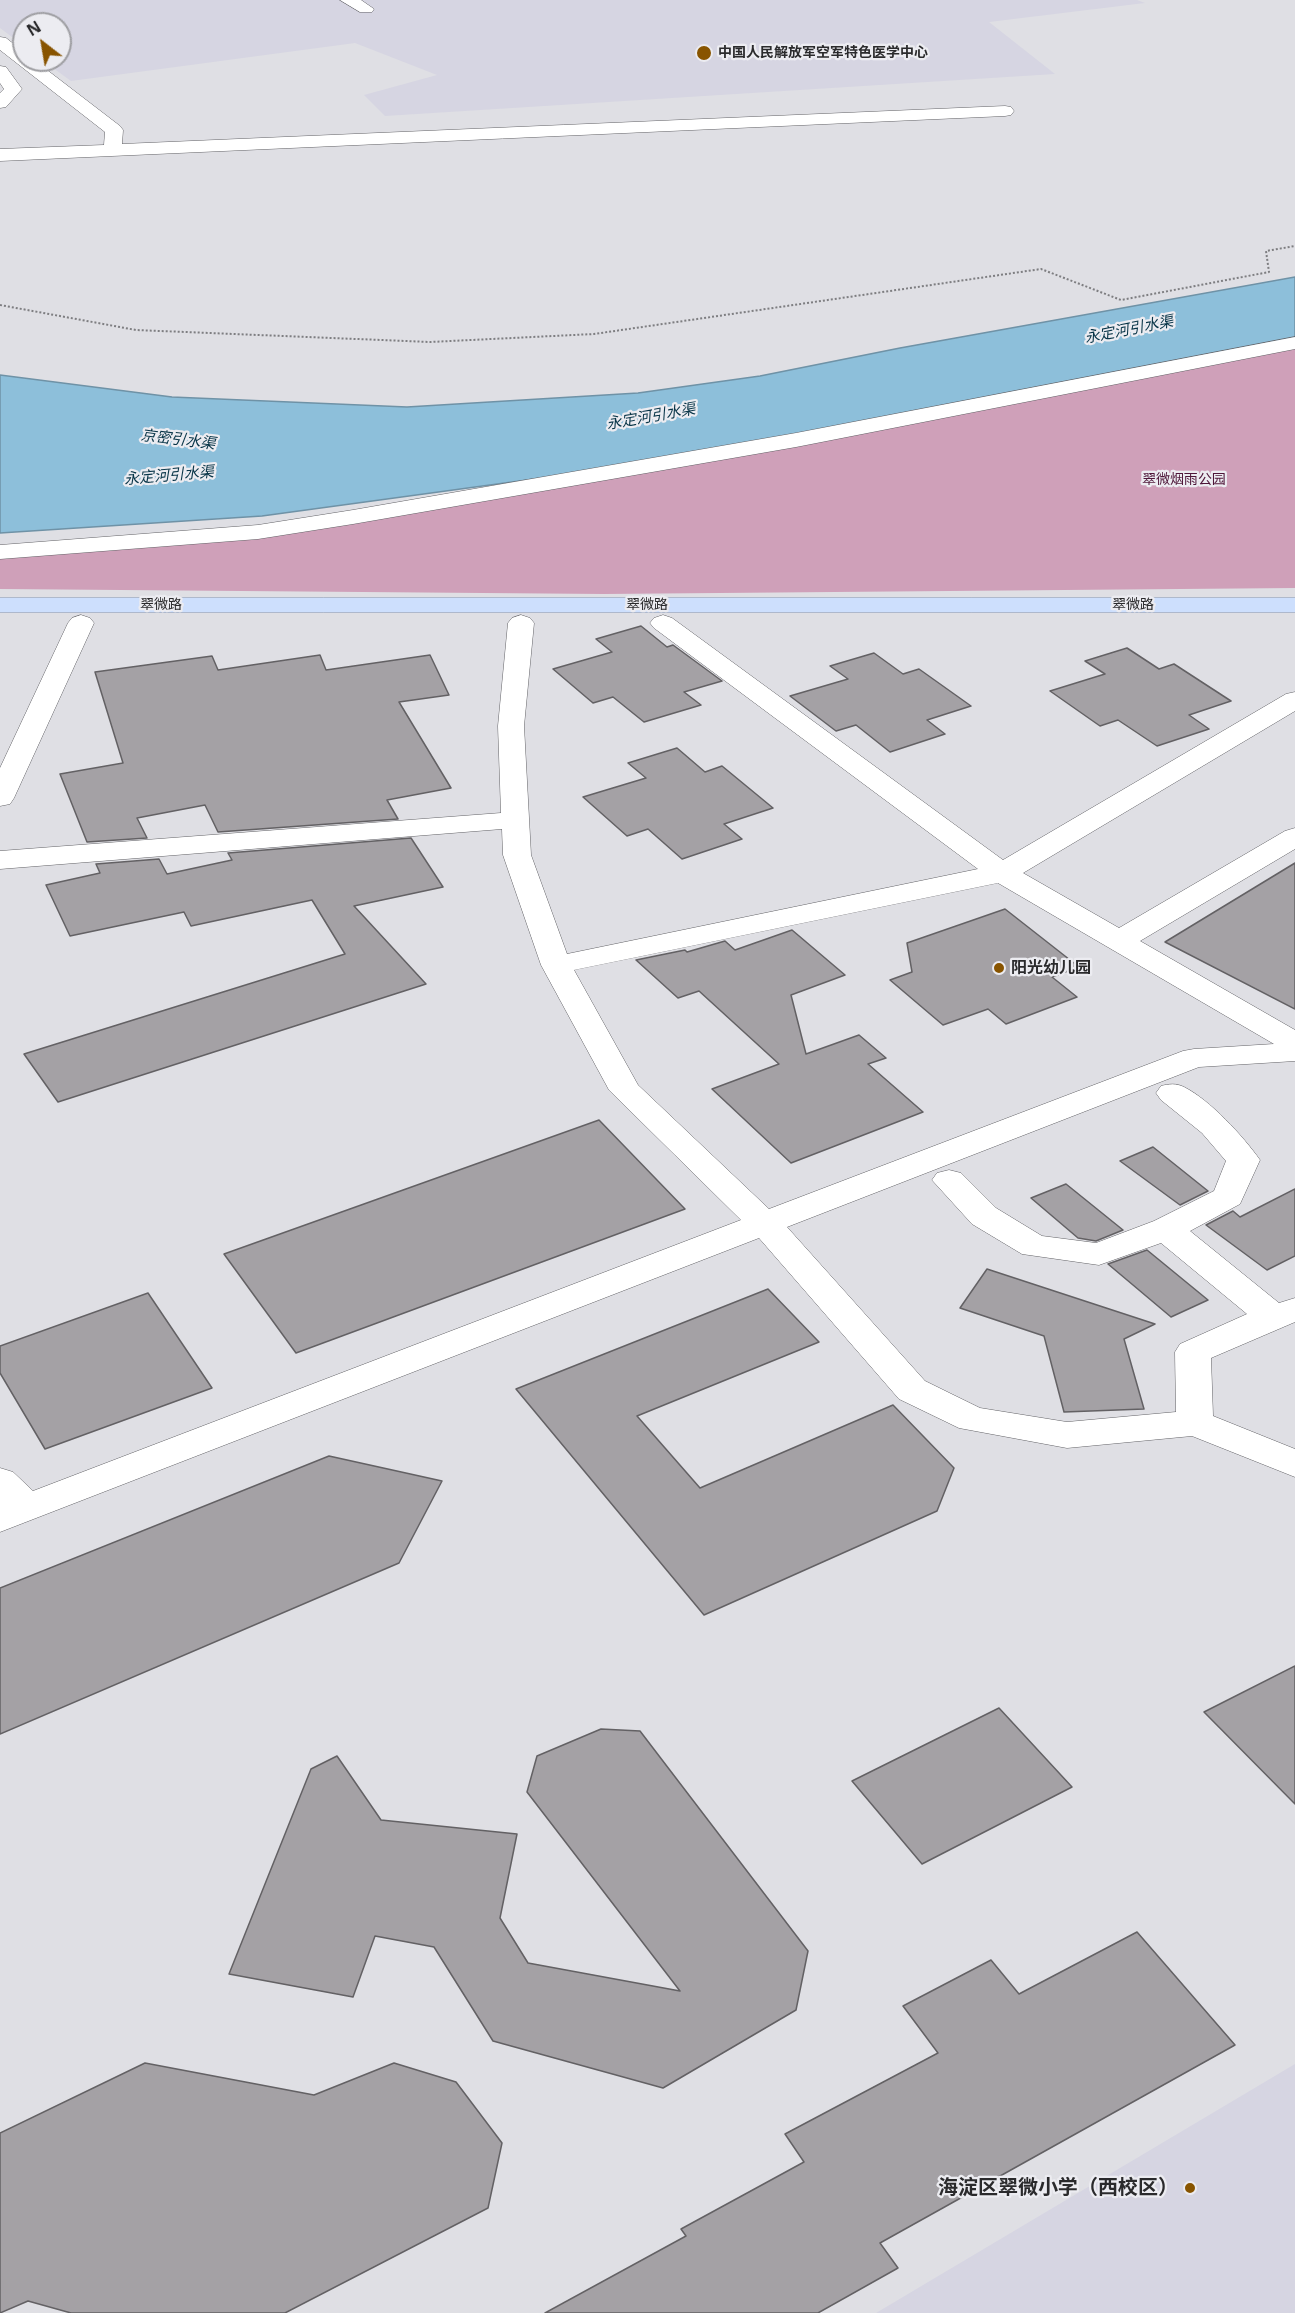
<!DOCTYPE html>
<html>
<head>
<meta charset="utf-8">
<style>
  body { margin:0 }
  #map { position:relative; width:1295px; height:2313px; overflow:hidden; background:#dfdfe4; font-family:"Noto Sans",sans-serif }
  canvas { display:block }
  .north { position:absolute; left:12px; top:12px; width:60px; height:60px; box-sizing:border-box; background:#ececf1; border:2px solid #9e9ea2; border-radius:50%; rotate:329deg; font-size:16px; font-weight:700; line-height:24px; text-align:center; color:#2a2a2c }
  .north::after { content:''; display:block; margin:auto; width:21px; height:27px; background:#885400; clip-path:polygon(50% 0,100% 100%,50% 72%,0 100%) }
</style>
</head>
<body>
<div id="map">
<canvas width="1295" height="2313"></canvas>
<div class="north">N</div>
</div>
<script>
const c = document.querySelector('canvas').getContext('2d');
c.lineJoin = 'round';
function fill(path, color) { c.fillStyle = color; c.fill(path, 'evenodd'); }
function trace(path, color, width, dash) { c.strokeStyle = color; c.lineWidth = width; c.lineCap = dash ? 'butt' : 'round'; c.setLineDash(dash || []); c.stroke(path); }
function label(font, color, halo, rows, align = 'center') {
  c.font = font + ' "Noto Sans","Noto Sans SC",sans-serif'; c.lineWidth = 4.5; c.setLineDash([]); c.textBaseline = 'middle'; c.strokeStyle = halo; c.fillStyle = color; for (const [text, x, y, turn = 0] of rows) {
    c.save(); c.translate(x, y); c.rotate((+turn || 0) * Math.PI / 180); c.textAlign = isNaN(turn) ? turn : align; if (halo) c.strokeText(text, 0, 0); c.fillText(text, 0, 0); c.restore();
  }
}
fill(new Path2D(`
  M0 0H1137L1145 3 989 22 1055 74 385 116 364 95 437 75 355 43 71 81 42 60H60V24H24V46L0 28Z
  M1295 2064V2313H876Z`), '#d6d5e2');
fill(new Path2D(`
  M1295 346V588L604 594 0 589V545L219 533 821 440Z`), '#cfa0b9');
const water = new Path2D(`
  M1295 277V338L659 462 262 516 0 533V375L172 397 407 407 638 393 760 376 900 348Z`);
fill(water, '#8dbfda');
trace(water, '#6f92a6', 1.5);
const building = new Path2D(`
  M641 626 667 647 673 645 722 681 684 692 701 705 644 722 613 697 593 703 553 669 612 652 596 639Z
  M1127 648 1159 669 1174 664 1231 701 1189 715 1209 729 1157 746 1118 720 1100 726 1050 691 1105 674 1085 661Z
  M874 653 903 674 919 669 971 706 927 720 945 734 890 752 856 725 836 731 790 696 848 679 830 666Z
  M320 655 326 670 430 655 449 695 399 702 451 788 387 800 398 819 218 832 205 805 137 818 147 838 87 842 60 774 123 763 95 672 212 656 218 670Z
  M677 748 705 772 722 766 773 808 724 824 742 839 682 859 648 829 627 836 583 797 646 778 628 763Z
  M411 838 443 887 354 906 426 984 58 1102 24 1054 345 954 312 900 191 926 184 912 70 936 46 885 100 873 96 864 159 859 167 874 232 860 228 853Z
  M1295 863V1009L1165 942Z
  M1005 909 1079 967 1052 977 1077 997 1006 1024 988 1009 943 1025 890 980 912 972 907 943Z
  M792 930 845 975 791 995 806 1054 859 1035 886 1058 868 1064 923 1112 791 1163 712 1089 779 1064 699 991 678 998 636 960 685 950 687 952 725 941 735 950Z
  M599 1120 685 1209 296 1353 224 1254Z
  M1153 1147 1208 1191 1180 1205 1120 1161Z
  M1066 1184 1123 1230 1096 1241 1078 1238 1031 1198Z
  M1295 1189V1256L1267 1270 1206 1225 1233 1211 1240 1217Z
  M1147 1250 1208 1300 1171 1317 1108 1264Z
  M987 1269 1155 1324 1124 1339 1144 1409 1064 1412 1044 1336 960 1308Z
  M768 1289 819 1342 637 1416 700 1488 893 1405 954 1468 937 1511 704 1615 516 1389Z
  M148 1293 212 1388 45 1449 0 1373V1346Z
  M329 1456 442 1481 399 1563 0 1734V1588Z
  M1295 1666V1804L1204 1712Z
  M999 1708 1072 1787 922 1864 852 1781Z
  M601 1729 640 1731 808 1951 796 2010 663 2088 493 2041 434 1947 375 1936 353 1997 229 1974 311 1769 337 1756 381 1820 517 1834 500 1918 528 1963 680 1991 527 1792 537 1756Z
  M1137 1932 1235 2045 880 2243 898 2268 818 2313H545L686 2236 681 2229 804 2162 785 2134 938 2053 903 2006 991 1960 1019 1994Z
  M145 2063 314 2095 394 2063 456 2082 502 2143 488 2208 285 2313H71L28 2301 0 2313V2133Z`);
fill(building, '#a4a1a5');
trace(building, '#636164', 1.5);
const minor = new Path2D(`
  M340 0H361L374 9 372 12H360Z
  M0 37 6 38 24 52V60H34L120 126 123 130 122 144 1005 106 1011 107 1014 111 1011 115 1005 116 0 161V149L104 145 105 132 0 50Z
  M0 66 6 67 22 89 6 107 0 108V93L4 89 0 83Z
  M1295 337V349L796 447 353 524 258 539 0 559V545L258 525 353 510 796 433Z
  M81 615 90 618 94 623 14 798 10 804 0 806V768L68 623 72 618Z
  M521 615 530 618 534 623 524 726 531 855 567 954 978 869 654 628 650 623 654 618 663 615 672 618 1003 860 1286 694 1295 692V711L1023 873 1119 928 1285 831 1295 828V849L1140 941 1295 1030V1061L1199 1067 787 1227 925 1381 980 1408 1067 1422 1176 1412 1175 1352 1180 1344 1247 1314 1161 1243 1099 1265 1022 1254 972 1224 932 1180 937 1173 949 1170 961 1173 996 1208 1042 1236 1096 1243 1154 1221 1214 1191 1226 1161 1202 1133 1161 1100 1156 1093 1161 1086C1169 1084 1176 1083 1184 1087 1210 1100 1243 1136 1260 1160L1240 1204 1190 1231 1279 1303 1295 1298V1322L1211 1358 1213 1416 1295 1449V1477L1192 1436 1067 1448 959 1428 899 1399 759 1238 0 1532V1468L13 1472 33 1491 741 1220 609 1090 541 965 503 855 502 829 0 869V851L501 813 498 726 508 623 512 618ZM998 883 1274 1044 1194 1049 1183 1051 769 1209 638 1085 574 970Z`);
const major = new Path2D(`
  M0 598H1295V612H0Z`);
trace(minor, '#636367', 1);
trace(major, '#7e92b3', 1);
trace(new Path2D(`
  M0 305 136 330 430 342 594 334 1041 269 1121 300 1269 272 1266 251 1295 246`), '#7e7e81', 2, [2, 2]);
fill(minor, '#fff');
fill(major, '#cddffd');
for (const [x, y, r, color] of [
  [704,53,8,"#885400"],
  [999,968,6,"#885400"],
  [1190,2188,6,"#885400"]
]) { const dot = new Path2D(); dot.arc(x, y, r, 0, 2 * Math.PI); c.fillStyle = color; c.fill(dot); trace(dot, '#ececf1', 2); }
label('bold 14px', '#2a2a2c', '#ececf1', [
  ["中国人民解放军空军特色医学中心",718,53]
], 'left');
label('14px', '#4e1639', '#ececf1', [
  ["翠微烟雨公园",1184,480]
]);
label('14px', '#2a2a2c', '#ececf1', [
  ["翠微路",161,605],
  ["翠微路",647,605],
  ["翠微路",1133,605]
]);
label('italic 15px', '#073447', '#ececf1', [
  ["永定河引水渠",1129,330,-11],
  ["永定河引水渠",651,417,-10],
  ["京密引水渠",178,440,7],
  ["永定河引水渠",169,476,-5]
]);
label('bold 16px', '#2a2a2c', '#ececf1', [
  ["阳光幼儿园",1011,968]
], 'left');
label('bold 20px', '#2a2a2c', '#ececf1', [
  ["海淀区翠微小学（西校区）",1178,2188]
], 'right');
</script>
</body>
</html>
